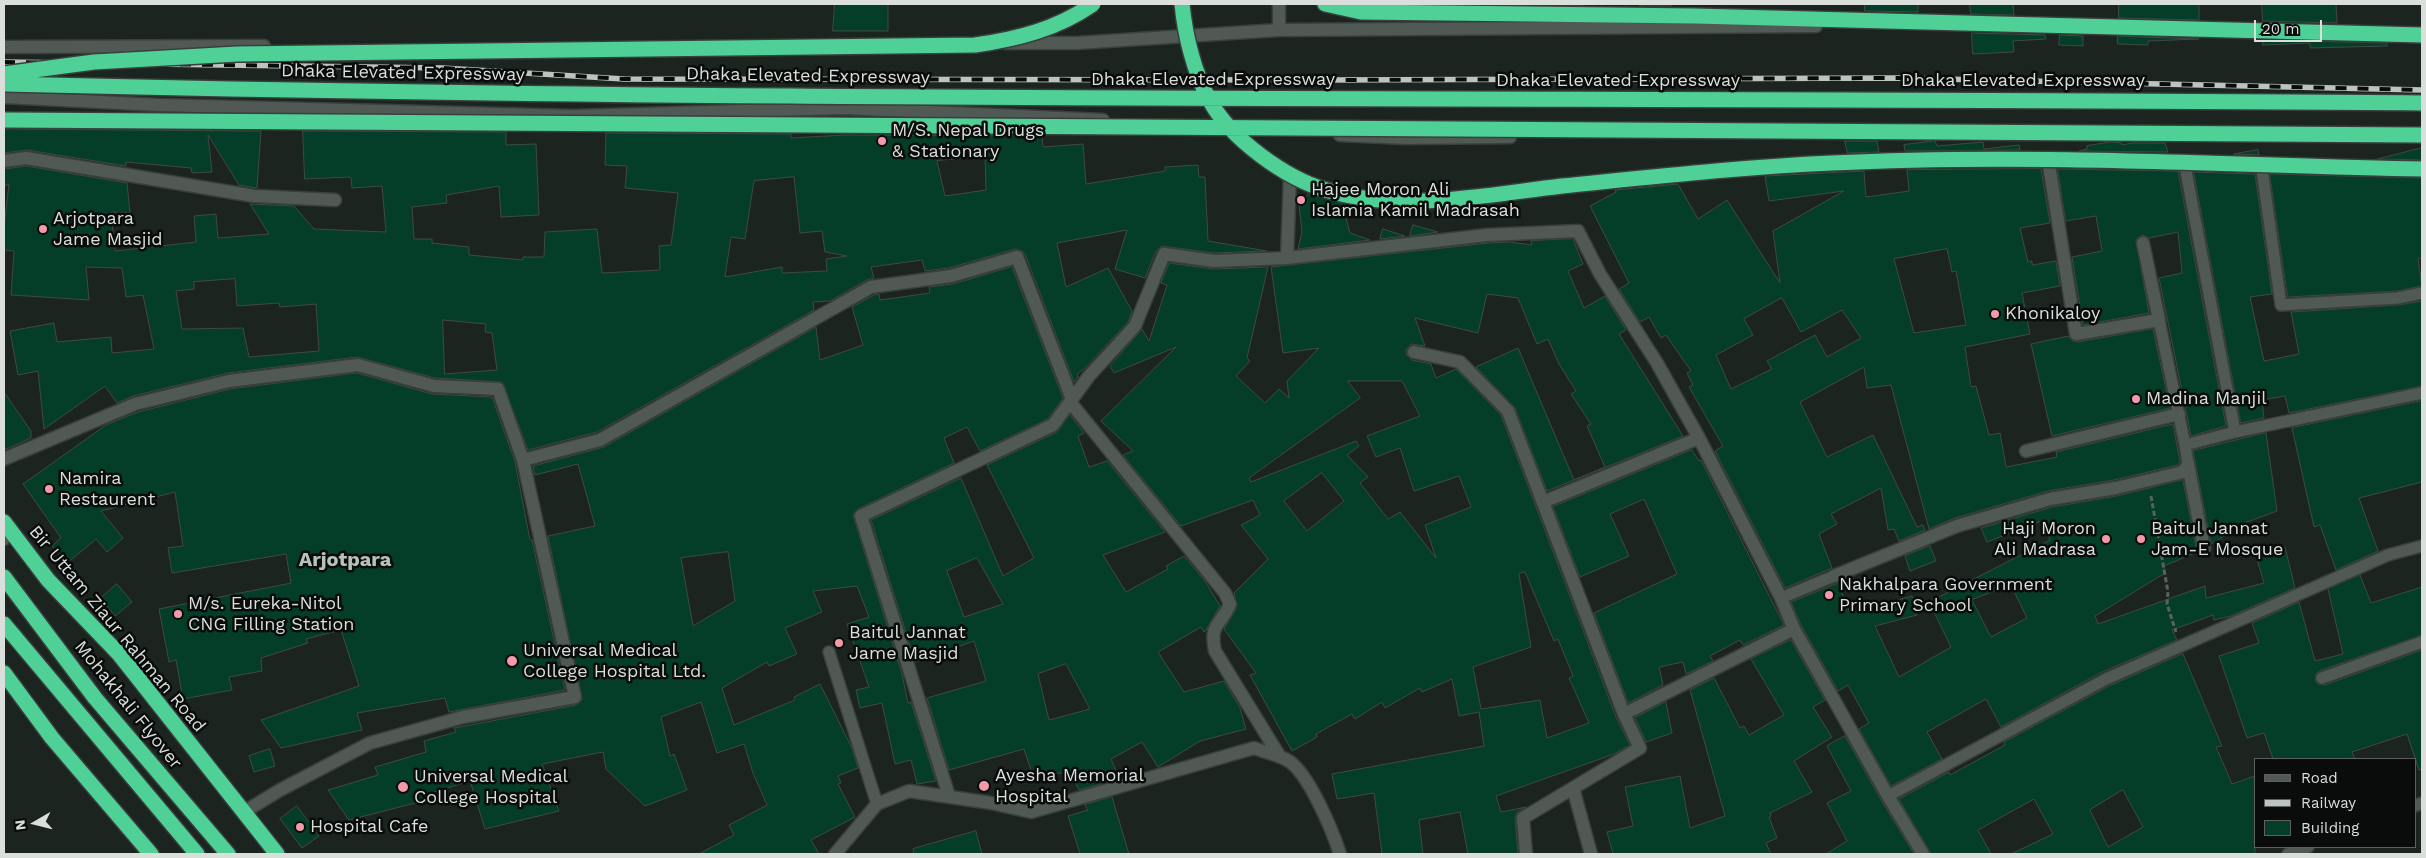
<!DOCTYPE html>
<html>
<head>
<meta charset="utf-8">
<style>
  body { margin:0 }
  #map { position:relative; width:2426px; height:858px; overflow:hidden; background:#1c241f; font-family:"Work Sans",sans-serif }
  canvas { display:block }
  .frame { position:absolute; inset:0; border:5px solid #dadfdc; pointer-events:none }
  .legend { position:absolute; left:2254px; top:758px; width:162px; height:90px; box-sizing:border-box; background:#090c0a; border:1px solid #5d605e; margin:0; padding:6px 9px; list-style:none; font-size:15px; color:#dadfdc }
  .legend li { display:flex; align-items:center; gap:10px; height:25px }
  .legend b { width:25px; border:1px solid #5d605e }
  .north { position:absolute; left:10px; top:798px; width:50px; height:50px; -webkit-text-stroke:4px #090c0a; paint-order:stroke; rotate:262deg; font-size:14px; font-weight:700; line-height:20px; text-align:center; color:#dadfdc }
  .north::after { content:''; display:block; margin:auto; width:18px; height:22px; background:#dadfdc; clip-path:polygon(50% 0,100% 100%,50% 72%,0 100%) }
  .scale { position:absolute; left:2254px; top:20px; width:68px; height:22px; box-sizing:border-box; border:2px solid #dadfdc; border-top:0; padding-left:6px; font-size:15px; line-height:18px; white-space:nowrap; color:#dadfdc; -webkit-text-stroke:4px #090c0a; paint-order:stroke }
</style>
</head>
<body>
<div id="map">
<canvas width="2426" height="858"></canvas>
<div class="frame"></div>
<ul class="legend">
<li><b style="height:6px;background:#505954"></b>Road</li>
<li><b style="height:6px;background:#bdc3bf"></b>Railway</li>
<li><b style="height:14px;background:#053e28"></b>Building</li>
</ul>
<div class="north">N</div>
<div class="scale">20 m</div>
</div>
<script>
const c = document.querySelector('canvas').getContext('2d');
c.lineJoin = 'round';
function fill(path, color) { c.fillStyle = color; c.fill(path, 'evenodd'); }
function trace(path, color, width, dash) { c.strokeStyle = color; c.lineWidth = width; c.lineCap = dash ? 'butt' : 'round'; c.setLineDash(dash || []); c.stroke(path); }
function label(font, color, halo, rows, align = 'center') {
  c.font = font + ' "Work Sans",sans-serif'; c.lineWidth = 5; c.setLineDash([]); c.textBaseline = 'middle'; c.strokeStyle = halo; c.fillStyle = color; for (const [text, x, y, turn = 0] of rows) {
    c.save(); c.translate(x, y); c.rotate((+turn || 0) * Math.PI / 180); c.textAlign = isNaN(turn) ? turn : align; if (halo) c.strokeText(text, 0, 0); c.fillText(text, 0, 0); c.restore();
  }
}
const building = new Path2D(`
  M835 4H888V31H833Z
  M1455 4H1585L1584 5Z
  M1640 4H1672L1671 6H1640Z
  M1865 4H1918V12L1865 11Z
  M1970 4H2013L2014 15 1971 14Z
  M2119 4H2199V20L2119 18Z
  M2262 4H2336L2337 23 2263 21Z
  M1972 33 2045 35 2046 39 2013 41 2014 52 1973 54Z
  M2060 35 2083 36V46L2059 45Z
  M2118 36 2199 39 2148 41V45L2118 44Z
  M2263 40 2387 43V46L2310 48V43L2263 45Z
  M4 129 261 131 257 188 239 185 208 135 212 172 192 173 191 168 126 162V166L27 150 4 153Z
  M303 131 506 132V145L536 144 539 215 501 217 499 186 446 195 447 203 412 207 414 239H432V243L469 247V255L523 260V257H544L545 232 597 229 602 273 660 270 659 246 671 245 678 193 625 188 627 166 605 165 606 133 791 134V138L844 135 1042 136 1043 147 1083 144 1086 184 1165 171V167L1198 165 1199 177H1205L1208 241 1267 251 1214 253 1162 246 1156 251 1145 278 1115 269 1127 230 1057 243 1066 287 1108 268 1132 311 1128 322 1083 370 1077 374 1078 377 1074 382 1025 254 1022 251 1015 249 949 268 925 271 922 260 871 267 874 278 867 280 830 301 813 302 814 310 597 432 528 450 502 382 435 378 357 357 228 373 133 396 117 403 105 386 44 429 38 371 18 375 10 331 54 323 57 342 111 337 112 353 154 349 143 295 126 297 122 268 86 267 89 300 11 295 14 251 4 250V227L9 184 4 186V169L26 166 127 183 130 213 111 212 115 251 196 242 194 216 216 214 218 238 269 234 250 204 294 206 314 229 386 232 382 186 352 188 351 177 305 179ZM985 156 986 190 945 196 937 161ZM794 177 800 233 822 231 825 252 847 256 826 259 827 271 782 273V267L725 277 731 237 745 239 754 181ZM235 279 237 306 279 303 280 307 316 304 319 351 249 357 243 328 182 329 176 291 194 289V282ZM443 320 486 324 485 332 492 333 497 370 445 374Z
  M1845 141H1877L1879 152 1848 153Z
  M1935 141 1937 146 1983 142 1984 149 2019 145 2020 150 1905 151 1904 145Z
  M2111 142 2122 143V145L2132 143H2165L2168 152 2079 151 2087 149V146Z
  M2422 148V160L2378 159Z
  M2258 150 2259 155 2234 154Z
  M2041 169 2050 223 2020 228 2028 262 2032 261V265L2056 261 2060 286 2022 293 2030 334 1965 347 1971 387 1976 386 1989 435 2000 433 2006 467 2057 457 2056 452 2173 424 2180 462 2178 465 2114 480 2048 491 1955 518 1929 529 1891 385 1867 388 1864 367 1800 402 1827 457 1873 435 1917 527 1923 525 1925 530 1899 541 1894 529 1888 530 1881 488 1831 514 1837 524 1819 534 1832 568 1785 588 1715 451 1723 446 1689 387 1693 385 1687 373 1691 371 1666 335 1661 338 1649 317 1640 322 1619 289 1629 283 1590 206 1616 192 1615 190 1678 184 1698 219 1727 200 1780 283 1773 231 1844 191 1769 201 1765 176 1864 171 1866 197 1909 191 1907 170ZM1947 249 1952 272 1956 271 1966 325 1914 333 1894 259ZM1782 298 1801 332 1842 310 1861 338 1827 357 1815 335 1767 361 1772 369 1731 389 1716 355 1753 335 1744 319Z
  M2058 169 2178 171 2226 426 2191 436 2159 278 2182 273 2178 232 2149 238 2142 235 2136 240 2149 313 2083 325 2072 257 2102 251 2096 216 2066 221Z
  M2194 172 2255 174 2272 294 2250 297 2264 361 2299 354 2291 312 2398 305 2422 301V386L2289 413 2285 396 2262 400 2264 418 2241 423Z
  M2270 174 2422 178V258L2418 259 2422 286 2397 291 2288 297Z
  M1309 194 1342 203 1350 233 1370 240 1298 249 1302 232 1299 205Z
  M1413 225 1438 232 1410 236Z
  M1383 229 1405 236 1380 239Z
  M1573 239 1583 264 1568 271 1584 308 1605 296 1626 330 1619 334 1683 436 1547 491 1515 408 1476 367 1518 348 1574 480 1605 467 1587 426 1591 424 1571 394 1576 391 1559 364 1548 339 1537 344 1518 298 1487 294 1478 333 1415 318 1425 346 1411 344 1406 350V354L1412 360 1431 364 1436 378 1456 369 1501 415 1616 717 1630 745 1614 754 1496 796 1501 812 1526 807 1518 811 1515 818 1518 854H1468L1460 812 1419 820 1423 854H1382L1374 793 1337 799 1332 774 1484 746 1479 712 1459 716 1452 679 1422 692 1420 688 1385 708 1382 702 1355 719 1352 714 1316 734 1317 737 1292 751 1250 675 1256 673 1224 629 1237 607 1234 593 1268 559 1241 525 1260 515 1253 500 1181 526 1123 455 1133 451 1101 421 1176 347 1114 373 1110 366 1142 329 1149 341 1167 285 1161 283 1169 263 1214 269 1268 267 1247 358 1250 361 1236 376 1265 403 1279 389 1289 398 1287 381 1319 348 1283 353 1271 267 1488 243 1509 242 1532 245 1531 241ZM1348 381H1402L1420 416 1367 436 1376 457 1400 448 1414 491 1459 476 1471 507 1425 525 1436 558 1400 512 1388 519 1360 483 1368 477 1347 455 1359 446 1356 441 1251 482 1249 478 1360 398ZM1322 473 1344 501 1307 531 1284 501ZM1525 572 1554 641 1558 639 1573 676 1569 678 1589 723 1547 738 1540 700 1481 709 1473 667 1531 647 1519 574Z
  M1012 267 1063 398 1048 419 980 451 967 427 944 438 954 463 858 509 853 515 902 674 908 703 911 702 936 781 917 784 911 760 895 764 882 703 860 708 856 690 869 687 847 624 869 617 857 586 813 591 822 612 785 628 797 654 769 666 767 662 722 688 734 725 795 700 794 697 820 684 852 748 858 768 838 776 841 783 838 784 855 817 811 840 819 854H699L734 835 729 825 767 805 753 773 744 744 717 753 701 702 661 717 670 756 674 754 687 790 645 806 606 769 603 752 542 764 559 811 485 829 470 781 425 795 427 800 349 820 328 790 378 775 375 767 426 752 424 741 456 732 454 728 576 705 582 700 548 536 595 526 578 464 535 475 533 466 604 447 816 327 820 360 863 345 852 307 874 295 879 294 880 300 930 293 929 287 953 284ZM728 552 735 601 693 626 681 558Z
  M2153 329 2170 408 2052 436 2031 344 2068 336 2073 341 2077 342Z
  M357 373 432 394 492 397 515 462 530 540H532L565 690 449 712 445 698 357 713 362 730 281 748 261 720 359 686 341 630 306 639 308 643 261 658 262 671 229 677 232 690 183 699 176 660 169 662 159 609 291 583 286 554 172 573 168 548 183 546 175 492 101 511 123 538 107 552 96 539 66 564 52 546 61 538 23 484 106 425 138 412 230 389Z
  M4 392 31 431V438L4 450Z
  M2422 401V482L2359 498 2378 551 2336 570 2320 525 2314 527 2292 428Z
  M1070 415 1084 433 1078 436 1089 467 1107 461 1165 532 1103 555 1126 592 1168 569 1166 566 1184 556 1205 581 1220 606 1206 630 1204 632 1201 627 1158 652 1184 692 1224 681 1240 708 1246 729 1200 741 1158 767 1142 742 1111 759 1118 775 1108 782 1079 790 1070 772 1033 776 1024 749 949 770 927 698 986 681 974 641 915 662 871 520 961 478 1003 576 1034 558 987 465 1057 432ZM977 558 1003 604 964 617 947 571ZM1066 664 1090 709 1049 720 1038 674Z
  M2266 433 2277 511 2247 522 2211 544 2193 451Z
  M1692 450 1699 461 1701 460 1784 625 1743 645 1740 640 1710 656 1713 661 1686 674 1683 662 1659 667 1663 685 1628 703 1594 613 1677 574 1644 499 1610 514 1629 556 1580 577 1553 507Z
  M2183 480 2197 552 2164 566 2165 573 2095 616 2098 624 2205 586 2206 598 2264 583 2256 556 2285 547 2295 588 2231 616 2214 620 2213 615 2172 630 2177 640 2102 672 2001 727 1986 699 1927 732 1942 759 1891 786 1859 729 1869 723 1848 685 1838 691 1801 625 1791 602 1838 583 1850 613 1912 596 1917 615 1875 626 1899 677 1951 647 1929 602 2050 540 2041 521 1987 542 1981 528 2052 507 2117 496ZM2011 585 2027 618 1991 637 1972 600Z
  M1930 546 1936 561 1910 571 1905 556Z
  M2360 575 2371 603 2422 587V635L2319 671 2316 674 2315 680 2318 684 2325 685 2422 650V769L2419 770 2407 734 2352 752 2355 759H2273L2264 733 2247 738 2219 656 2259 643 2252 623 2299 602 2315 661 2343 654 2328 589Z
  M117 584 132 602 115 616 101 598Z
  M1791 640 1825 700 1813 707 1832 737 1794 761 1812 792 1770 813 1771 816 1769 817 1777 838 1766 843 1771 854H1613L1607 832 1633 826 1625 787 1680 776 1690 828 1725 816 1690 690 1714 678 1740 728 1744 726 1749 735 1784 715 1751 659Z
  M2183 654 2222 746 2216 747 2232 784 2255 776V854H2011L2053 834 2034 799 1978 830 1991 854H1931L1899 799 1949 772 1950 775 2005 745 2004 742 2109 686ZM2123 790 2143 827 2108 847 2090 810Z
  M1666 702 1672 733 1646 742 1635 718Z
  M1845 736 1881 800 1914 854H1826L1847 841 1827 803 1851 791 1827 746Z
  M270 749 275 766 254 772 249 756Z
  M1112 797 1129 854H1080L1068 816 1088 810 1085 805Z
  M297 806 319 836 302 848 280 819Z
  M976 831 982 854H914L913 849Z`);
fill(building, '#053e28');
trace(building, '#414944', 1);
const lane = new Path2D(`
  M2185 166 2235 432
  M2262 170 2281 305 2398 298 2422 293
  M2159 320 2185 445 2188 464 2183 471
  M2185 445 2235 432 2422 393
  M1781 598 1834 576
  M829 652 877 804
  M2322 678 2422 642
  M1888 796 2106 679 2388 555 2422 546
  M2415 806 2422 803
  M2288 854 2308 847`);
const street = new Path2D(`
  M1279 4V30
  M1006 43H1077L1279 30 1816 26
  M4 47 264 46
  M4 97 158 105 574 116 843 108 1103 120
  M1340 135 1406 138 1510 137
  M4 161 26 158 254 196 335 200
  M2049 165 2076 334 2159 320 2143 243
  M1287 258 1290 175
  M1414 352 1460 362 1508 411 1624 714 1640 748 1523 818 1526 854
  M1070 402 1225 593 1230 604C1221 626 1209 623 1215 651L1280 757
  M2026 451 2179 414
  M4 459 135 404 229 381 358 365 434 386 498 389 523 460 600 440 871 287 951 276 1017 257 1072 399
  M2188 464 2204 549
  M1543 502 1699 438
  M4 539 10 530
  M1834 576 1957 526 2050 499 2116 488 2183 472
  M1624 714 1794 629
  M1573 788 1591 854
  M949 796 861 516 1053 425 1089 376 1135 326 1164 254 1214 261 1287 258 1487 235 1578 231 1600 274 1657 363 1699 438 1781 598 1794 629 1888 796 1923 854
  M244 812 280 790 370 743 463 717 575 697 523 460
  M835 854 877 804 909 791 991 803 1031 812 1254 748C1264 752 1277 754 1287 760 1308 771 1333 832 1340 854`);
const highway = new Path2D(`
  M1325 4 1361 12 1695 16 2422 35
  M4 522 48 580 119 654 277 854
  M4 577 95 698 228 854
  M4 624 197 854
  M4 673 52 738 151 854`);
trace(lane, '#393f3c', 14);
trace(street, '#393f3c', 15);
trace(highway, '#393f3c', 18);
trace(new Path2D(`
  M2151 496 2168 592 2167 604 2176 632`), '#5b625d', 3, [5, 2.5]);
trace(lane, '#505954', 11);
trace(street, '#505954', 12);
trace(highway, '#4ed097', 15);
trace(new Path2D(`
  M4 84 442 90 624 101 1327 98 1454 100H1897L2422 107`), '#bdc3bf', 1);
const rail = new Path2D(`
  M4 62 442 68 624 79 1326 80 1897 78 2422 90`);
trace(rail, '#bdc3bf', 5.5);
trace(rail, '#090c0a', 4, [11]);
const highwayBridge = new Path2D(`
  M1182 4C1185 35 1194 73 1210 101 1231 139 1285 178 1326 190 1403 213 1485 195 1562 186 1652 177 1742 167 1832 163 2029 153 2226 165 2422 169
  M4 74 94 62 237 54 975 45C1018 39 1057 29 1093 4
  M4 84C810 104 1616 96 2422 103
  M4 120 2422 135`);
trace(highwayBridge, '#393f3c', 18, []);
trace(highwayBridge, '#4ed097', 15);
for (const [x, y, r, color] of [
  [882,141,5,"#f39aaa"],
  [1301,200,5,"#f39aaa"],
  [43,229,5,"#f39aaa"],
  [1995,314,5,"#f39aaa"],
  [2136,399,5,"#f39aaa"],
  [49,489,5,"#f39aaa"],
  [2106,539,5,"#f39aaa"],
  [2141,539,5,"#f39aaa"],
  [1829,595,5,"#f39aaa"],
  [178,614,5,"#f39aaa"],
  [839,643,5,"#f39aaa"],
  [512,661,6,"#f39aaa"],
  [984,786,6,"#f39aaa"],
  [403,787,6,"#f39aaa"],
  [300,827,5,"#f39aaa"]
]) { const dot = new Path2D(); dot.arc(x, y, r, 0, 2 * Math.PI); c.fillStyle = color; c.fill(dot); trace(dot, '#090c0a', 2); }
label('18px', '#dadfdc', '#090c0a', [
  ["Dhaka Elevated Expressway",403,73,1],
  ["Dhaka Elevated Expressway",808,76,1],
  ["Dhaka Elevated Expressway",1213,80],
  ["Dhaka Elevated Expressway",1618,81],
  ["Dhaka Elevated Expressway",2023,81],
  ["Bir Uttam Ziaur Rahman Road",117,629,50],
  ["Mohakhali Flyover",128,705,51]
]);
label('18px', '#dadfdc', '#090c0a', [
  ["M/S. Nepal Drugs",892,131],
  ["& Stationary",892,152],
  ["Hajee Moron Ali",1311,190],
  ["Islamia Kamil Madrasah",1311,211],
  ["Arjotpara",53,219],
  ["Jame Masjid",53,240],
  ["Khonikaloy",2005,314],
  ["Madina Manjil",2146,399],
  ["Namira",59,479],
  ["Restaurent",59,500],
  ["Haji Moron",2096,529,"right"],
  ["Ali Madrasa",2096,550,"right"],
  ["Baitul Jannat",2151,529],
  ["Jam-E Mosque",2151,550],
  ["Nakhalpara Government",1839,585],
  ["Primary School",1839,606],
  ["M/s. Eureka-Nitol",188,604],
  ["CNG Filling Station",188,625],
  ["Baitul Jannat",849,633],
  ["Jame Masjid",849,654],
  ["Universal Medical",523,651],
  ["College Hospital Ltd.",523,672],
  ["Ayesha Memorial",995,776],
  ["Hospital",995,797],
  ["Universal Medical",414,777],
  ["College Hospital",414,798],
  ["Hospital Cafe",310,827]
], 'left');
label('bold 20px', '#b7c2bc', '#090c0a', [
  ["Arjotpara",345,560]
]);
</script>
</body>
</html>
